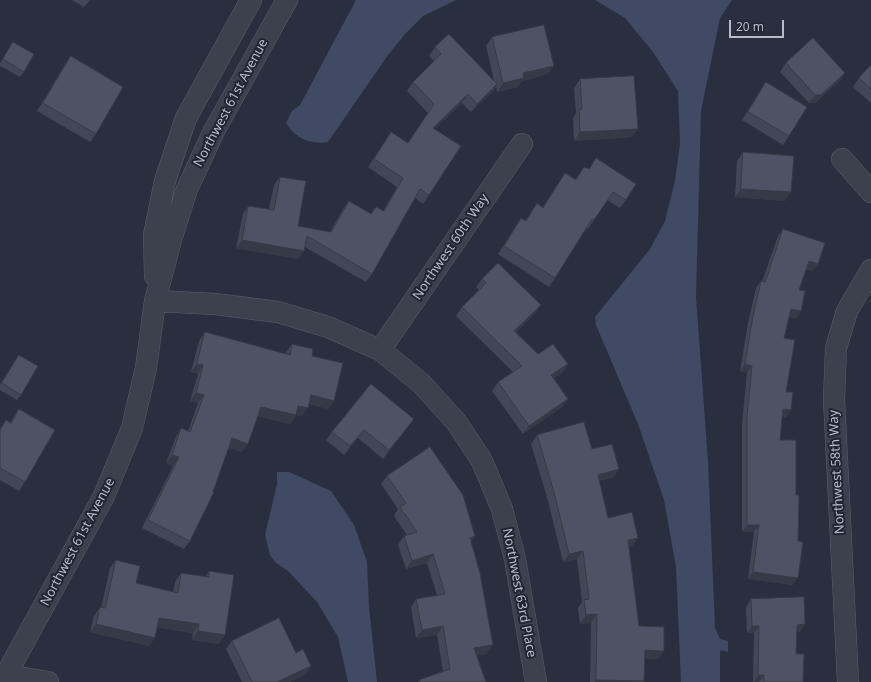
<!DOCTYPE html>
<html>
<head>
<meta charset="utf-8">
<style>
  body { margin:0 }
  #map { position:relative; width:871px; height:682px; overflow:hidden; background:#292f3e; font-family:"Noto Sans",sans-serif }
  canvas { display:block }
  .scale { position:absolute; left:729px; top:20px; width:55px; height:18px; box-sizing:border-box; border:2px solid #b9bdc9; border-top:0; padding-left:5px; font-size:12px; line-height:14px; white-space:nowrap; color:#b9bdc9; -webkit-text-stroke:3px #212634; paint-order:stroke }
</style>
</head>
<body>
<div id="map">
<canvas width="871" height="682"></canvas>
<div class="scale">20 m</div>
</div>
<script>
const c = document.querySelector('canvas').getContext('2d');
c.lineJoin = 'round';
function fill(path, color) { c.fillStyle = color; c.fill(path, 'evenodd'); }
function trace(path, color, width, dash) { c.strokeStyle = color; c.lineWidth = width; c.lineCap = dash ? 'butt' : 'round'; c.setLineDash(dash || []); c.stroke(path); }
function label(font, color, halo, rows, align = 'center') {
  c.font = font + ' "Noto Sans",sans-serif'; c.lineWidth = 4; c.setLineDash([]); c.textBaseline = 'middle'; c.strokeStyle = halo; c.fillStyle = color; for (const [text, x, y, turn = 0] of rows) {
    c.save(); c.translate(x, y); c.rotate((+turn || 0) * Math.PI / 180); c.textAlign = isNaN(turn) ? turn : align; if (halo) c.strokeText(text, 0, 0); c.fillText(text, 0, 0); c.restore();
  }
}
fill(new Path2D(`
  M356 0H456L423 16 406 33 388 55 328 142C310 145 295 138 286 123L292 111 300 105Z
  M595 0H732L720 18 701 111 696 297 708 461 715 628 720 639 728 641V652L721 650 720 652V682H681L676 567 664 500 638 424 596 325 595 317 650 249 665 221 675 181 680 143 678 91 653 52 625 18Z
  M277 472H289L331 491 354 525 367 562 369 607 377 682H348L338 637 317 602 288 571 276 563 270 555 265 535 277 484Z`), '#404a65');
const street = new Path2D(`
  M842 159 871 192
  M155 276 154 235 165 181 186 118 251 0
  M155 301 215 304 278 312 328 327 380 350 422 384 457 423 482 461 502 509 515 559 536 682
  M380 350 522 144
  M6 675 48 682
  M2 682 104 496 132 428 146 368 155 301 171 240 187 189 214 131 287 0
  M848 682 834 399 836 348 847 311 871 270`);
trace(street, '#5a5f6c', 22);
trace(street, '#3c414e', 21);
fill(new Path2D(`
  M72 0H90L84 7Z
  M492 37 548 74 522 81 518 87 497 92 496 87 491 93 471 112 462 103 434 129 429 195 423 204 415 198 372 274 366 282 305 247 304 251 298 259 236 248 243 214 248 206 269 209 274 185 280 177 298 226 330 232 343 209 349 201 371 214 376 207 383 211 397 187 368 167 391 132 408 143 428 113 407 91 413 82 434 61 429 56 435 47 494 81 486 46Z
  M13 42 24 72 20 77 0 66V63Z
  M71 56 96 134 90 142 37 111 65 64Z
  M786 63 845 73 839 81 815 103H809L780 72Z
  M871 65V103L853 87 859 78Z
  M580 79 632 137 574 141 573 118 576 113 574 88Z
  M766 82 789 136 783 145 742 120 760 91Z
  M743 152 785 201 735 197 737 161Z
  M584 167 626 200 620 208 607 200 588 229 587 228 549 287 498 254 521 218 526 220 537 203 543 207 565 173 575 180Z
  M783 229 818 264 813 271 806 269 799 290 801 311 796 318 789 317 784 338 786 417H782L780 440 793 585 748 579 754 532H742V423L747 373 740 371 748 323 756 288 761 281 762 282 778 236Z
  M482 279 541 305 535 313 516 332 538 354 568 364 562 373 554 378 568 399 562 407 523 434 492 391 498 382 513 372 456 316 462 307 479 290 476 287Z
  M205 332 286 354V352L292 344 312 356 329 409 308 404 302 416 296 415 290 424 258 416 242 452 229 448 190 541 184 549 142 528 173 466 166 463 176 437 181 428 188 431 198 403 190 401 198 374 191 372 199 341Z
  M19 355 21 395 17 400 0 390V384Z
  M19 409 25 482 19 491 0 480V428L6 420 10 423Z
  M414 419 408 427 383 459 358 438 344 455 326 440 332 432Z
  M537 435 592 449 619 469 613 477 599 481 608 518 638 538 632 546 629 547 639 626 664 651 658 659H645L644 682H590L591 623 580 624 578 608 582 602 577 559 563 562 548 501 531 444Z
  M387 476 475 536 471 542 487 654 477 655 486 682H418L419 680 443 671 437 635 416 638 411 607 416 599 437 595 427 563 406 569 398 545 404 536 407 535 394 516 398 509 381 484Z
  M116 560 136 583 173 592 175 582 181 573 205 577 209 571 219 644 192 640 193 633 157 627 149 646 90 632 94 616 100 607 101 608 110 568Z
  M751 599 800 632H797L796 654 803 682H753L754 633H747L746 607Z
  M232 641 296 653 311 666 305 675 289 682H242L226 649Z`), '#424757');
fill(new Path2D(`
  M554 66 548 74 522 81 518 87 497 92 503 83 523 73Z
  M845 73 839 81 815 103H809L815 95Z
  M497 84 491 93 471 112 477 104Z
  M468 94 462 103 427 136 433 128Z
  M638 129 632 137 574 141 580 132Z
  M741 189 791 192 785 201 735 197Z
  M242 240 304 251 298 259 236 248Z
  M809 261 818 264 813 271 804 268Z
  M541 305 535 313 508 339 514 331Z
  M791 309 801 311 796 318 786 316Z
  M197 364 203 365 198 374 191 372Z
  M568 364 562 373 546 384 551 375Z
  M745 364 752 366 747 373 740 371Z
  M196 393 204 395 198 403 190 401Z
  M311 395 334 401 329 409 305 403Z
  M568 399 562 407 523 434 529 426Z
  M298 406 308 408 302 416 292 414Z
  M261 407 296 415 290 424 255 416Z
  M783 409 791 410 786 417 778 416Z
  M414 419 408 427 383 459 389 450Z
  M364 430 358 438 344 455 350 446Z
  M232 438 248 444 242 452 226 447Z
  M172 455 179 457 173 466 166 463Z
  M619 469 613 477 592 483 598 475Z
  M747 525H759L754 532H742Z
  M475 536 469 545 470 538Z
  M638 538 632 546 622 548 628 540Z
  M583 551 577 559 563 562 569 554Z
  M433 554 427 563 406 569 412 561Z
  M753 572 798 578 793 585 748 579Z
  M597 614 591 623 580 624 586 615Z
  M159 618 199 624 193 633 153 626Z
  M96 624 155 638 149 646 90 632Z
  M805 624 800 632H792L797 625Z
  M443 626 437 635 416 638 422 630Z
  M752 626H759L754 633H747Z
  M198 631 225 635 219 644 192 640Z
  M493 645 487 654 468 657 474 648Z
  M645 650 664 651 658 659H639Z
  M311 666 305 675 289 682H277Z
  M758 675H764L759 682H754Z
  M596 680 644 681V682H594Z`), '#363a47');
const building = new Path2D(`
  M544 25 554 66 523 73 524 78 503 83 492 37Z
  M449 34 497 84 477 104 468 94 433 128 461 146 429 195 420 189 372 274 307 236 304 251 242 240 248 206 274 210 280 177 306 181 298 226 331 232 349 201 371 214 376 207 384 211 403 178 374 159 391 132 408 143 434 104 413 82 441 54 435 47Z
  M813 38 845 73 821 95H815L786 63Z
  M13 42 34 54 24 72 3 59Z
  M71 56 123 87 96 134 43 103Z
  M871 65V89L859 78Z
  M634 76 638 129 580 132 579 109H582L580 79Z
  M766 82 807 107 789 136 748 112Z
  M743 152 794 156 791 192 741 189Z
  M596 158 636 184 626 200 613 192 594 220 592 219 555 278 504 246 521 218 526 221 537 203 543 208 565 173 576 180 584 167 589 169Z
  M783 229 825 243 818 264 809 261 799 290 805 291 801 311 791 309 784 338 795 340 786 392H793L791 410 783 409 780 440H796V495H799L798 541 803 542 798 578 753 572 759 525H747V416L752 366 745 364 753 316 761 281 765 282Z
  M498 263 541 305 514 331 538 354 553 344 568 364 551 375 568 399 529 426 498 382 522 366 462 307 486 283 482 279Z
  M205 332 290 355 292 344 313 349 312 356 343 363 334 401 311 395 308 408 298 406 296 415 261 407 248 444 232 438 213 492H214L190 541 148 520 179 457 172 455 181 428 190 432 204 395 196 393 203 365 197 364Z
  M19 355 38 366 21 395 2 383Z
  M371 384 414 419 389 450 364 430 350 446 332 432Z
  M19 409 55 430 25 482 0 468V430L6 420 11 423Z
  M584 422 592 449 612 444 619 469 598 475 608 518 632 512 638 538 628 540 639 626 664 627V651L645 650 644 681 596 680 597 614 586 615 584 600 589 599 583 551 569 554 554 492 537 435Z
  M430 447 463 495 475 536 470 538 480 573 493 645 474 648 486 682H420L419 680 450 669 443 626 422 630 416 599 445 594 433 554 412 561 404 536 417 532 400 507 406 503 387 476Z
  M116 560 140 566 136 583 178 593 181 573 209 577V571L234 575 225 635 198 631 199 624 159 618 155 638 96 624 100 607 105 608Z
  M804 597 805 624 797 625 796 654H804L803 682H764V675H758L759 626H752L751 599Z
  M279 618 296 653 303 649 311 666 277 682H252L232 641Z`);
fill(building, '#4d5365');
trace(building, '#363a47', 1);
label('13px', '#b9bdc9', '#212634', [
  ["Northwest 61st Avenue",231,103,-62],
  ["Northwest 60th Way",451,247,-56],
  ["Northwest 58th Way",837,472,-93],
  ["Northwest 61st Avenue",78,542,-62],
  ["Northwest 63rd Place",519,593,79]
]);
</script>
</body>
</html>
